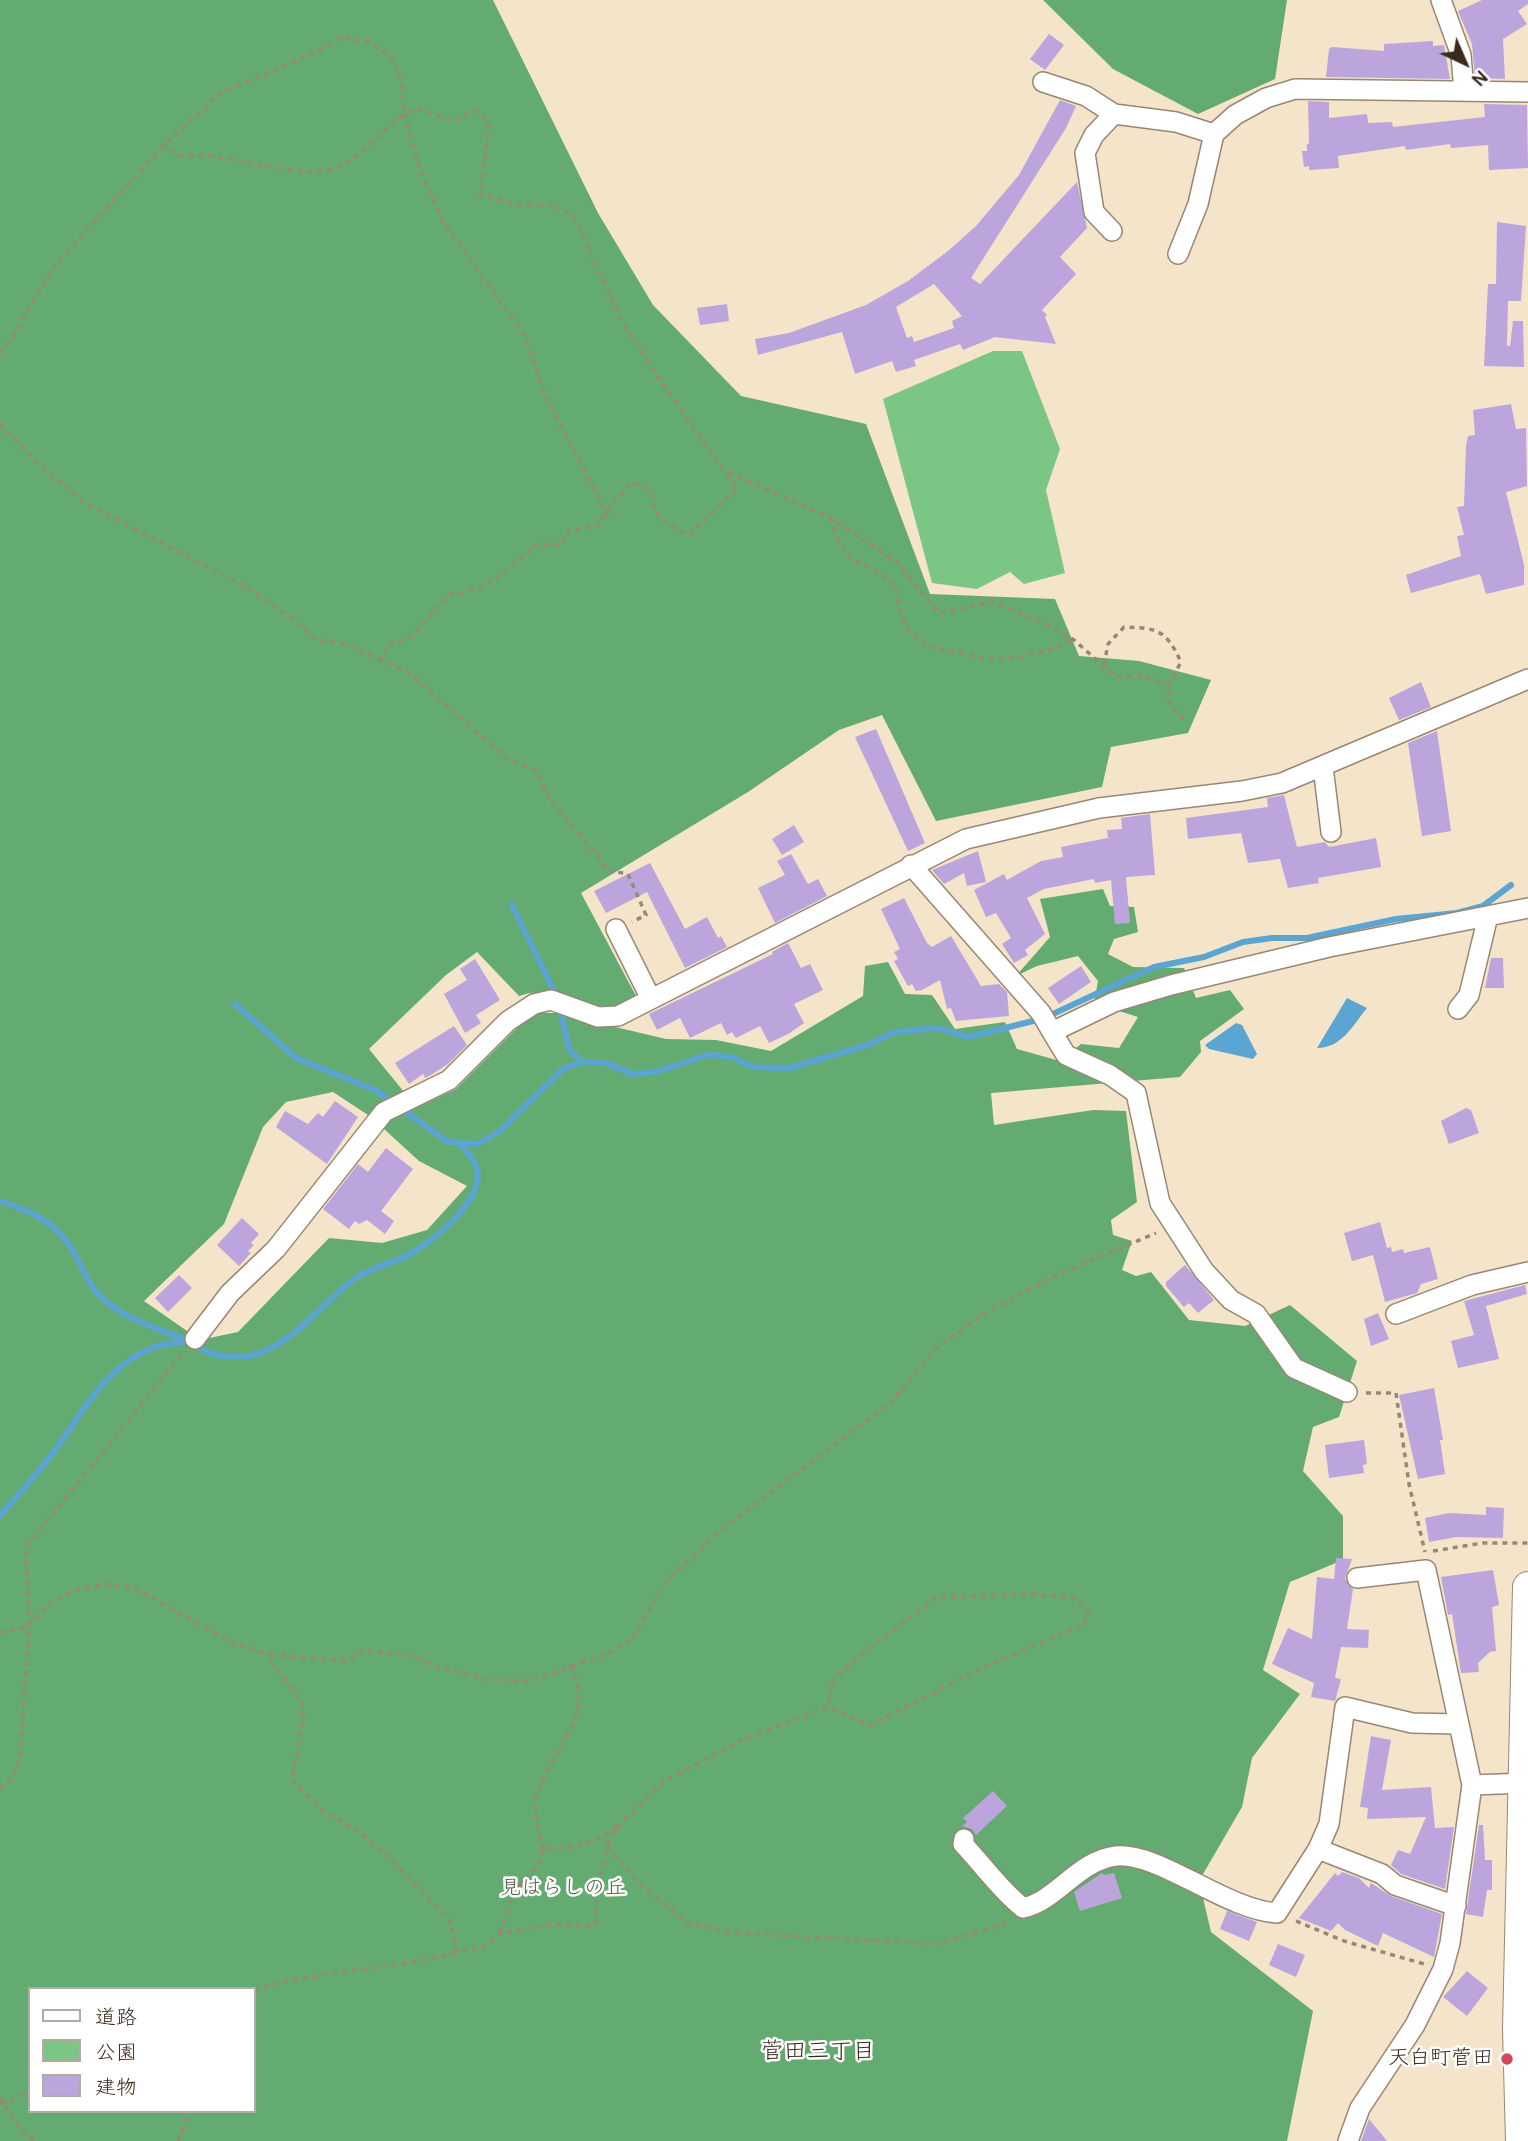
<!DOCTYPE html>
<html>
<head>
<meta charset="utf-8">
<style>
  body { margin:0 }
  #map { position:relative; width:1528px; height:2141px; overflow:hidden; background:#f4e4ca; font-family:Pangolin,"Klee One",sans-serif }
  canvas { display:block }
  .legend { position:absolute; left:28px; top:1987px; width:228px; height:126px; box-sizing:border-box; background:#fff; border:2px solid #b1aaa5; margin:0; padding:9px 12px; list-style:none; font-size:21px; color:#3b2a1e }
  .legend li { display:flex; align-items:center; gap:14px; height:35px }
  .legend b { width:35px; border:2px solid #b1aaa5 }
  .north { position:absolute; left:1430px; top:28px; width:70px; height:70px; -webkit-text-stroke:5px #fff; paint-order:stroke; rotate:136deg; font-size:19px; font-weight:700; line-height:28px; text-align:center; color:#3b2a1e }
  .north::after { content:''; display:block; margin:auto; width:24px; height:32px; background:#3b2a1e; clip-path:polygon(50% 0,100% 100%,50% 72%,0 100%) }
</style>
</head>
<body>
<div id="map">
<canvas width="1528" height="2141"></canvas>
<ul class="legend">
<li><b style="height:9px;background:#fff"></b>道路</li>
<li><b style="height:19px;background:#7bc685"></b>公園</li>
<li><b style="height:19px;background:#bca5dd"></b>建物</li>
</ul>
<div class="north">N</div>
</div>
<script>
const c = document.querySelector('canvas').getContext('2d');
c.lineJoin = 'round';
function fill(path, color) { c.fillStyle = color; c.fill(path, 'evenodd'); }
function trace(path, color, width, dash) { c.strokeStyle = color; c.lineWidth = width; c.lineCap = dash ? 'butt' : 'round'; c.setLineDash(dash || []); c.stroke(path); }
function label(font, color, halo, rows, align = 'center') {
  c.font = font + ' Pangolin,"Klee One",sans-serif'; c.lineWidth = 5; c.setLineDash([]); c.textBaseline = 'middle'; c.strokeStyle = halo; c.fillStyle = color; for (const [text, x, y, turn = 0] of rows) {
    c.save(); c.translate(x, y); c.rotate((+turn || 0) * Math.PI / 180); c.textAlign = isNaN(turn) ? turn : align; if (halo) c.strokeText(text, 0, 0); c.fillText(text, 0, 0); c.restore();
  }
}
fill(new Path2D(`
  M993 351H1022L1060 449 1046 490 1065 573 1024 584 1010 572 977 589 932 583 883 399Z`), '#7bc685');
fill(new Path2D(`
  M0 0H493L598 213 653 305 741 396 866 424 930 594 1055 599 1079 656 1139 661 1211 680 1188 733 1111 747 1102 787 936 821 882 715 839 730 748 792 581 893 636 996C628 1000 620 1006 611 1007 578 1010 553 983 519 996L477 952 446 975 369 1049 404 1092 383 1102 368 1115 333 1092 286 1102 263 1127 224 1224 144 1301 200 1340 238 1332 329 1238 382 1243 427 1230 467 1186 419 1161 383 1128 392 1119 456 1089 525 1020 536 1013H556L666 1039 716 1040 771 1051 863 996 865 966 888 962 905 994 932 995 955 1029 1005 1022 1017 1049 1060 1061 1081 1044 1119 1048 1138 1017 1094 1003 1098 981 1078 956 1037 966 1016 976 1050 937 1040 899 1103 889 1110 906 1134 907 1138 932 1114 939 1108 954 1133 967 1184 968 1196 998 1230 990 1244 1009 1200 1041 1201 1052 1180 1077 991 1093 994 1125 1093 1110 1126 1111 1137 1202 1111 1220 1113 1235 1132 1241 1122 1270 1136 1276 1151 1272 1189 1320 1245 1326 1290 1305 1357 1361 1339 1417 1313 1427 1303 1471 1343 1516V1560L1290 1582 1263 1670 1300 1694 1252 1758 1242 1807 1199 1881 1211 1932 1313 2011 1287 2141H0ZM30 1989H254V2111H30Z
  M1043 0H1287L1275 79 1198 114 1113 69Z`), '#64ab72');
fill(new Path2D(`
  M1347 998 1367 1008C1353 1025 1342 1048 1317 1048Z
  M1236 1023 1242 1025 1257 1054 1253 1059 1209 1049 1205 1045Z`), '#5ba5d3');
trace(new Path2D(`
  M512 905 557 997
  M235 1004 296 1058 375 1090 448 1142 478 1144 500 1131 564 1068 582 1062H603L633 1074 656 1072 707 1055 731 1057 753 1067 789 1068 868 1045 895 1032 937 1028 969 1037 1037 1020
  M560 1008 569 1049 582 1062
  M1055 1013 1154 967 1204 957 1243 942 1272 938H1307L1396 919 1457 913 1483 906 1511 885
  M3 1202C31 1211 56 1223 72 1249 81 1264 86 1280 98 1294 121 1319 157 1327 187 1341 195 1344 202 1351 210 1353 273 1374 309 1314 353 1280 369 1268 388 1265 406 1256 431 1244 488 1198 476 1166 473 1158 465 1150 460 1144
  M0 1516C18 1494 39 1473 55 1450 89 1403 119 1343 185 1342`), '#5ba5d3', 6);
fill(new Path2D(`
  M1482 0H1528V4L1518 11 1527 24 1503 39 1505 79 1475 78 1472 44 1458 11Z
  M1049 34 1064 45 1045 70 1030 59Z
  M1433 41V46L1444 45 1450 79 1326 77 1329 49 1332 47 1384 51V44Z
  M1060 100 1076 106 1066 128 971 278 980 284 1077 182 1087 228 1060 257 1076 274 1042 310 1047 315 1045 317 1056 344 995 337 963 350 960 344 914 360 916 366 896 372 892 361 855 374 842 332 758 355 755 339 789 333 866 305 908 281 948 251 976 226 1019 175ZM934 284 962 316 952 321 954 328 914 342 912 336 907 338 896 307Z
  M1308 101 1329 102V118L1367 114 1368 123 1392 122 1393 127 1485 117 1484 104 1527 105 1528 168 1489 170 1488 145 1451 148 1450 144 1406 150 1405 146 1338 156 1339 168 1309 170V166L1304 167 1302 151H1307V144H1309Z
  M1497 222 1526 226 1521 301H1508L1507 346H1510L1513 321H1523L1524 367 1484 366 1488 284H1496Z
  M727 304 729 321 700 325 697 308Z
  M1511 404 1516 429 1526 428 1527 486 1506 492 1524 565V585L1486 594 1480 574 1411 593 1406 575 1461 556 1457 536 1464 535 1457 507 1464 506 1466 445 1468 436 1475 435 1473 410Z
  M1421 682 1431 707 1399 720 1389 698Z
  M876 729 925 843 908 851 855 737Z
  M1437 731 1451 831 1422 836 1408 743Z
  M1284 795 1297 847 1325 842 1329 847 1376 838 1381 867 1318 878 1319 883 1288 888 1280 859 1248 863 1241 833 1188 839 1186 818 1268 807 1267 798Z
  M1150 814 1155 875 1126 877 1130 923 1115 924 1111 880 1095 883 1094 879 1044 889 1027 898 1045 934 1025 950 1028 955 1014 963 1002 944 1011 938 996 913 986 917 974 890 1004 874 1007 880 1041 861 1063 857 1061 847 1108 838 1107 830 1122 829 1121 818Z
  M794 825 804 842 782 855 772 839Z
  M978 851 986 882 967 886 964 873 944 884 932 870Z
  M791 854 808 884 818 879 827 896 775 923 758 888 785 875 777 861Z
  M650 863 685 929 707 917 718 938 721 936 727 947 685 968 647 892 606 913 594 891Z
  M904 898 927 943 932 947 951 936 981 986 999 984 1007 992 1009 1016 956 1021 951 1008 947 1009 940 980 922 990 916 991 912 984 908 986 894 961 898 959 894 952 900 949 881 909Z
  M788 943 801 968 810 964 823 990 794 1004 804 1023 788 1034 769 1043 760 1026 736 1038 732 1032 727 1035 721 1023 690 1038 680 1018 657 1030 649 1014 773 954 772 952Z
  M1491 958H1503L1504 988H1485Z
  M475 959 500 1000 476 1015 481 1023 465 1033 444 994 467 980 460 969Z
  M1081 966 1091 982 1059 1004 1048 988Z
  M454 1026 467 1045 448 1064 431 1075 425 1078 423 1074 409 1084 395 1063Z
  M335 1101 358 1117 327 1164 276 1127 285 1111 308 1124 318 1113 323 1117Z
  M1466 1108 1471 1110 1479 1133 1449 1144 1441 1121Z
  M386 1148 413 1169 381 1211 394 1221 385 1234 367 1220 359 1224 355 1221 349 1229 323 1209 358 1164 368 1172Z
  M242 1218 259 1234 251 1243 254 1245 248 1251 251 1253 239 1266 217 1245Z
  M1380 1222 1387 1248 1391 1247 1392 1252 1403 1249 1404 1253 1430 1247 1438 1279 1421 1284 1417 1293 1385 1302 1373 1255 1352 1261 1344 1233Z
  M1185 1265 1214 1300 1198 1313 1189 1303 1184 1307 1166 1286V1282Z
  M179 1275 192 1288 168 1312 155 1298Z
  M1525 1285 1527 1294 1486 1306 1499 1359 1458 1368 1451 1341 1474 1335 1464 1301Z
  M1378 1313 1389 1339 1371 1346 1364 1319Z
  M1434 1388 1443 1440H1440L1445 1474 1418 1479 1399 1395Z
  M1364 1440 1367 1464 1363 1465 1364 1473 1329 1478 1325 1445Z
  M1486 1507 1504 1508 1503 1538 1456 1537 1429 1542 1425 1518 1449 1513 1486 1515Z
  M1336 1558 1352 1559 1345 1579 1353 1589 1347 1629 1369 1630 1368 1648 1341 1647 1335 1678 1341 1679 1335 1701 1311 1697 1314 1683 1272 1664 1288 1628 1312 1639 1317 1577 1334 1579Z
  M1493 1570 1499 1605 1492 1607 1496 1651 1490 1652 1478 1663 1479 1672 1461 1673 1452 1614 1448 1615 1441 1577Z
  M1371 1736 1391 1740 1382 1790 1431 1787 1435 1828 1454 1827 1445 1889 1401 1874 1391 1865 1398 1850 1410 1854 1426 1817 1367 1819 1368 1808 1360 1807Z
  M993 1791 1007 1806 976 1835 972 1829 962 1826 967 1822 963 1818Z
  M1479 1825H1483L1485 1860H1492V1890H1487L1483 1917 1466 1914Z
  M1342 1872 1359 1878 1369 1888 1371 1883 1391 1896 1442 1914 1434 1957 1383 1933 1378 1946 1345 1930 1338 1923 1331 1931 1299 1918 1335 1873 1338 1876Z
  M1102 1873 1104 1875 1114 1873 1122 1898 1080 1911 1074 1892Z
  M1227 1911 1257 1922 1249 1941 1220 1929Z
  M1278 1944 1305 1955 1296 1977 1269 1965Z
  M1467 1971 1488 1988 1467 2016 1443 1997Z
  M1369 2119 1387 2141H1361Z`), '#bca5dd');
const minor = new Path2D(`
  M1441 0 1461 55 1464 91
  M1043 82 1086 96 1114 114 1176 122 1214 134
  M1112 231 1094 212 1085 153 1094 135 1114 114
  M1178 254 1198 204 1214 134 1235 115 1266 98 1295 89 1528 92
  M1323 767 1331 832
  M911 865 1041 1013 1052 1032 1114 1002 1171 985 1329 947 1528 908
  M616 929 651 999
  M1458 1009 1469 995 1488 916
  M1052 1032 1066 1055 1110 1075 1136 1093 1160 1203 1204 1271 1231 1300 1256 1314 1294 1368 1347 1392
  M1396 1314 1472 1285 1528 1272
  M195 1339 230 1293 276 1249 384 1112 449 1080 508 1021 534 1004 551 1000 598 1017 618 1016 966 839 1099 808 1242 791 1282 783 1528 679
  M1357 1578 1426 1570 1472 1785
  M964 1839 963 1844C983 1865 1000 1890 1023 1908 1058 1900 1077 1861 1116 1856 1157 1851 1226 1910 1277 1913L1318 1849 1329 1824 1345 1707 1412 1723 1457 1724
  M1318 1849 1382 1874 1395 1885 1456 1906
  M1348 2141 1360 2108 1415 2025 1443 1969 1450 1943 1472 1785 1526 1783`);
const primary = new Path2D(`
  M1521 2141 1518 2029 1528 1587`);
trace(minor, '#988774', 22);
trace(primary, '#988774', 32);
trace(new Path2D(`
  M0 353 13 337 51 270 164 145 221 93 314 53 342 37 368 42 392 58 402 83 404 112 419 167 443 221 525 336 545 395 608 515
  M0 424 44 469 85 503 250 589 291 618 316 640 345 644 379 659 392 643 410 638 450 594C480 596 515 564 537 544L560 545 569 531 597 526 614 501 632 483C656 487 648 494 656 511 661 522 678 530 689 535L737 488 662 383 623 323 574 217 554 205 521 206 480 194 489 127 482 115 474 111 454 121C442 118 429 111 418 110 392 109 365 165 327 170 276 177 228 150 179 156L164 145
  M728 472 831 518 897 562 938 613 993 602 1046 624 1074 640 1116 677 1139 675 1169 684 1168 701 1185 721
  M831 518C835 532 841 551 854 560 867 567 880 571 891 583 900 594 899 619 911 632 930 652 940 648 964 654 1011 664 1029 657 1074 640
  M379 659 408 672 509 760 537 771 550 800 598 856 606 870 628 874 646 915 632 922
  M1104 665 1108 644 1124 627C1158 628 1166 630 1181 662L1169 684
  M1366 1393H1396L1409 1484 1425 1552
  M1433 1551 1483 1543H1528
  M0 1632 29 1626 26 1547 183 1353
  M271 1655 347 1661 364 1650 414 1657 437 1667 485 1679 530 1681 611 1652 632 1639 667 1580 727 1525 891 1402 935 1349 984 1314 1052 1277 1156 1233
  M0 1789 14 1776 20 1757 29 1626 48 1604 76 1590 107 1584 133 1587 231 1642 271 1655 270 1662C280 1675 293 1688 301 1703 308 1715 294 1762 292 1780L323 1811 360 1832 389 1857 430 1900 450 1921 457 1952 485 1947 500 1934 527 1928 554 1924 595 1926 599 1879 607 1846 638 1882 688 1923 735 1933 937 1944 1002 1925 1008 1920
  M617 1827 666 1780 742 1740 828 1707 870 1725 986 1666 1084 1625 1088 1611 1075 1598 1030 1594 935 1598 852 1662 832 1682 828 1707
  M543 1849C541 1834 532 1809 537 1795 551 1749 598 1715 570 1666
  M1296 1921 1344 1941 1424 1964
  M500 1933 514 1893 540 1862 543 1849C572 1848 592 1846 617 1827L607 1846
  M254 1990C320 1969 391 1971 457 1952
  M0 2098 25 2135 36 2141
  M0 2104 30 2091
  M178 2141 190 2111`), '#988774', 3.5, [5, 5]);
trace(minor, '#fff', 19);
trace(primary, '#fff', 30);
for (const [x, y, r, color] of [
  [1507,2059,7,"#d1495b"]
]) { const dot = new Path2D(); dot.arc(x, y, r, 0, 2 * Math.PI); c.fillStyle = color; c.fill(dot); trace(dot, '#fff', 2.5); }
label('21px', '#516142', '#fff', [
  ["見はらしの丘",563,1889]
]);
label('21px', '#3b2a1e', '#fff', [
  ["天白町菅田",1493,2059]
], 'right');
label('23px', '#3b2a1e', '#fff', [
  ["菅田三丁目",818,2052]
]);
</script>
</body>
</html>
